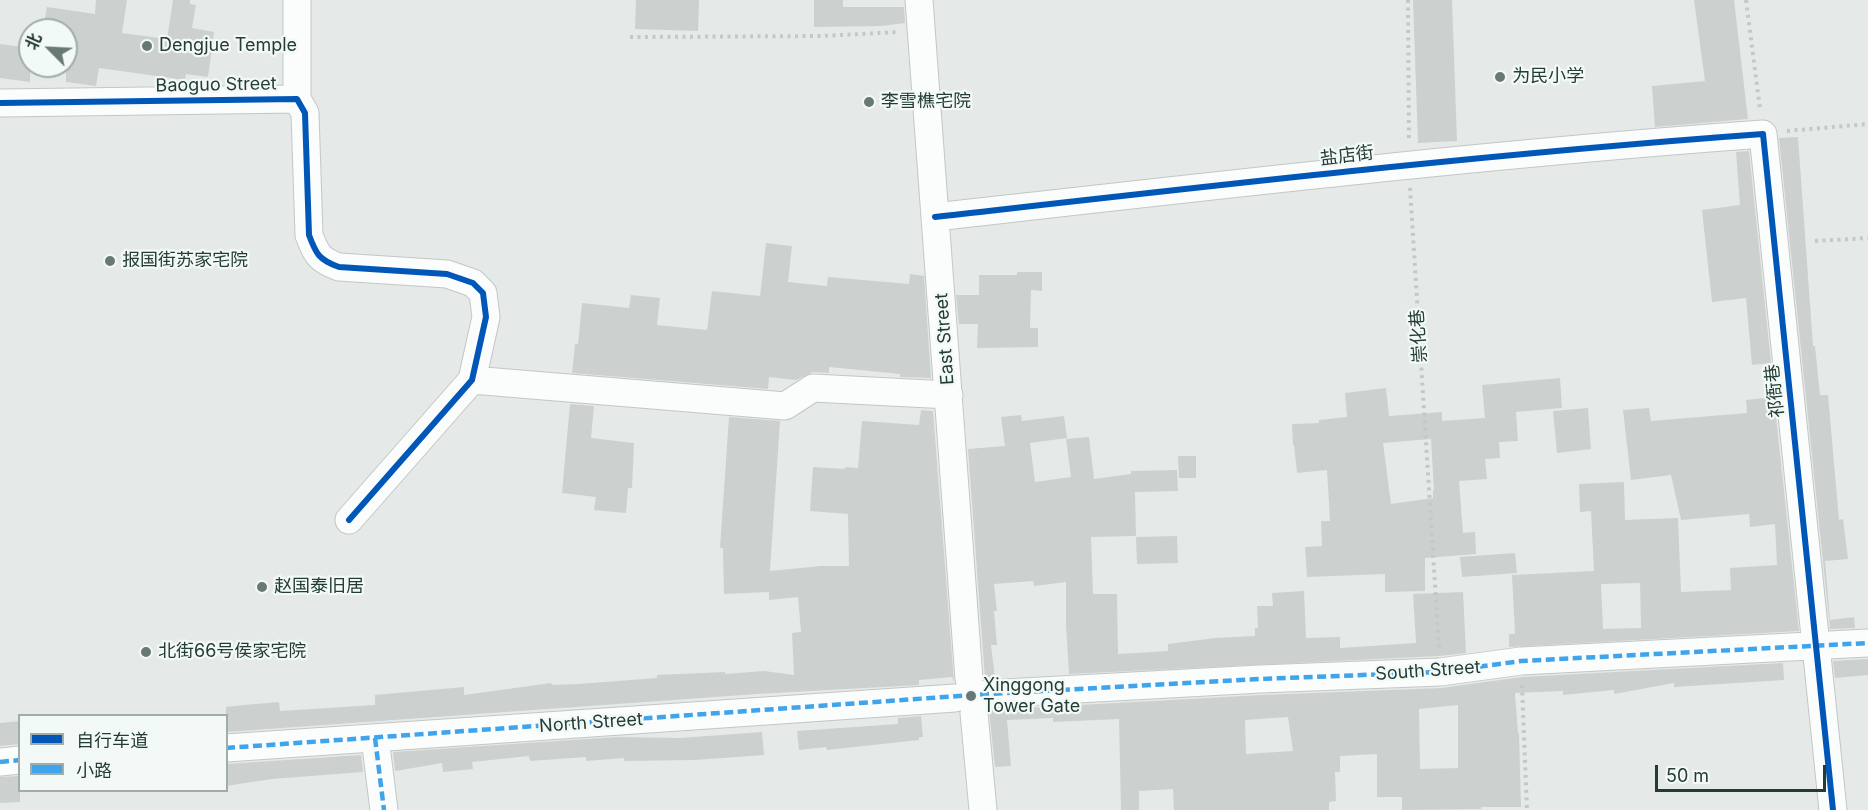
<!DOCTYPE html>
<html>
<head>
<meta charset="utf-8">
<style>
  body { margin:0 }
  #map { position:relative; width:1868px; height:810px; overflow:hidden; background:#e5eae8; font-family:Inter,"Noto Sans SC",sans-serif }
  canvas { display:block }
  .legend { position:absolute; left:18px; top:714px; width:210px; height:78px; box-sizing:border-box; background:#f3f9f6; border:2px solid #a0adaa; margin:0; padding:8px 10px; list-style:none; font-size:18px; color:#243c37 }
  .legend li { display:flex; align-items:center; gap:12px; height:30px }
  .legend b { width:30px; border:2px solid #a0adaa }
  .north { position:absolute; left:18px; top:18px; width:60px; height:60px; box-sizing:border-box; background:#f3f9f6; border:2px solid #a0adaa; border-radius:50%; rotate:294deg; font-size:16px; font-weight:700; line-height:24px; text-align:center; color:#243c37 }
  .north::after { content:''; display:block; margin:auto; width:21px; height:27px; background:#687975; clip-path:polygon(50% 0,100% 100%,50% 72%,0 100%) }
  .scale { position:absolute; left:1655px; top:765px; width:171px; height:27px; box-sizing:border-box; border:3px solid #243c37; border-top:0; padding-left:8px; font-size:18px; line-height:21px; white-space:nowrap; color:#243c37; -webkit-text-stroke:4px #f3f9f6; paint-order:stroke }
</style>
</head>
<body>
<div id="map">
<canvas width="1868" height="810"></canvas>
<ul class="legend">
<li><b style="height:8px;background:#0057b8"></b>自行车道</li>
<li><b style="height:8px;background:#3ea4ec"></b>小路</li>
</ul>
<div class="north">北</div>
<div class="scale">50 m</div>
</div>
<script>
const c = document.querySelector('canvas').getContext('2d');
c.lineJoin = 'round';
function fill(path, color) { c.fillStyle = color; c.fill(path, 'evenodd'); }
function trace(path, color, width, dash) { c.strokeStyle = color; c.lineWidth = width; c.lineCap = dash ? 'butt' : 'round'; c.setLineDash(dash || []); c.stroke(path); }
function label(font, color, halo, rows, align = 'center') {
  c.font = font + ' Inter,"Noto Sans SC",sans-serif'; c.lineWidth = 4.5; c.setLineDash([]); c.textBaseline = 'middle'; c.strokeStyle = halo; c.fillStyle = color; for (const [text, x, y, turn = 0] of rows) {
    c.save(); c.translate(x, y); c.rotate((+turn || 0) * Math.PI / 180); c.textAlign = isNaN(turn) ? turn : align; if (halo) c.strokeText(text, 0, 0); c.fillText(text, 0, 0); c.restore();
  }
}
fill(new Path2D(`
  M96 0H127L122 33 167 39 173 0H190V4L196 5 192 28 214 32 208 77 186 74 185 80 99 68 96 86 66 82V30H43L47 7 95 14Z
  M636 0H699L698 31 635 29Z
  M814 0H843V7H904L905 23 882 26 814 27Z
  M1413 0H1452L1457 141 1418 143Z
  M1694 0H1734L1748 119 1655 127 1652 86 1705 81Z
  M0 44 30 48V82L0 78Z
  M1798 137 1813 346H1815L1820 395H1828L1839 520 1843 519 1848 559 1825 561 1830 620 1854 617 1855 628 1830 629 1779 138Z
  M1749 151 1771 363 1752 365 1746 298 1712 302 1702 210 1740 205 1736 152Z
  M766 243 792 246 788 282 827 286 828 277 909 284 910 274 924 276 931 378 900 377V374L829 367V373L813 372 796 380 769 377 768 389 572 373 575 344H578L582 303 629 308 631 295 660 298 657 325 707 330 712 291 760 296Z
  M1017 272H1042V291L1031 290 1030 328H1038V347L977 348 978 324H959L956 295H979V275H1017Z
  M1560 378 1562 408 1516 412 1518 441 1499 442 1500 458 1485 459 1487 479 1459 481 1463 533 1475 532 1476 554 1425 558V591L1385 592V574L1307 577 1305 547 1322 546 1321 521H1330L1327 470 1297 473 1294 445H1293L1292 424 1319 423V420L1347 417 1345 393 1386 388 1389 416 1442 412V421L1485 418 1482 385ZM1431 439 1434 490H1433V498L1391 504 1383 443Z
  M1764 398H1774L1799 631 1509 647V634H1515L1512 575 1594 571 1591 511 1580 512 1579 484 1624 482 1625 520 1678 518 1681 592 1731 590 1730 568 1777 565 1775 524 1750 527 1749 514 1681 520 1671 475 1631 480 1623 410 1649 408 1651 421 1747 413 1746 400ZM1640 583 1641 628 1603 629 1601 584Z
  M570 404 594 406 591 438 634 443 632 488H628L626 513 594 510 596 497 562 493Z
  M1588 408 1591 449 1557 453 1553 411Z
  M921 410 933 411 954 682 952 677 919 680V685L757 694 226 732V707L244 705 279 702 280 711 375 705V695L464 687V695L551 683 552 685 578 684 657 678V675L725 672V674L764 671 794 675 792 633 801 632 798 597 769 600V592L724 594 723 548H720L729 417 780 421 770 571 821 566H849L848 514 810 511 813 467 845 469V467L858 468 862 421 919 425Z
  M1021 415 1022 421 1064 416 1067 438 1030 443 1035 482 1071 477 1066 439 1089 437 1094 479 1131 474V471L1177 470 1178 491 1135 492 1136 536 1091 537 1093 594H1117L1118 654 1168 651V644L1215 638 1255 636V628H1258L1257 606H1273L1272 593 1304 591 1306 638 1340 637V648L1416 643 1413 594 1463 592 1466 653 1439 656 1069 674 1066 624V582L1034 586 1033 581 994 584 997 611H994L997 645H991L995 678 985 679 968 449 1005 446 1001 417Z
  M1178 456H1196V478H1179Z
  M1177 536 1178 563 1137 564 1136 537Z
  M1515 553 1517 573 1462 577 1460 557Z
  M1868 659V675L1835 678 1833 661Z
  M1783 663 1784 680 1674 687V683L1614 694V690L1563 695V691L1515 693 1518 733H1519L1521 807H1481V809L1402 810V797H1377V754L1340 756V772H1335L1336 801 1329 802V810H1174L1173 789 1139 791V810H1121L1119 719 1053 722V718L1007 720 1011 766 995 767 989 710 1261 695 1441 688 1522 677ZM1458 705V768L1420 769 1419 709ZM1288 717 1293 751 1246 754 1245 720Z
  M921 716 923 737H919V740L827 750 826 747 799 750 797 731 898 724V718Z
  M20 721V744L0 746V723Z
  M762 732 764 755 695 760 624 761V758L586 761V757L530 761 529 756 472 762 473 769 443 772 442 763 395 771 393 752 617 737 681 738Z
  M361 755 363 772 272 779 226 786V764Z
  M20 776V802L0 803V777Z`), '#ccd1cf');
trace(new Path2D(`
  M969 679 974 713`), '#bec7c5', 27, [27, 14]);
const minor = new Path2D(`
  M297 0V99
  M919 0 969 679
  M0 103 297 99 305 113 309 235C316 254 319 260 339 267L447 274 473 283 483 293 486 317 472 380 349 520
  M935 217C1211 186 1486 154 1763 134L1833 810
  M472 380 785 406 813 388 949 395
  M987 694 1260 679 1440 672 1521 661 1868 643
  M974 713 983 810
  M375 738 384 810
  M226 748 955 698
  M0 762 20 760`);
trace(minor, '#c2c7c5', 29);
trace(new Path2D(`
  M1408 0 1409 142
  M1746 0 1760 109
  M630 37 822 36 899 32
  M1787 131 1868 124
  M1410 188 1439 648
  M1815 241 1868 238
  M1522 685 1527 810`), '#c2cac7', 4, [3, 4.5]);
trace(minor, '#fbfcfc', 27);
trace(new Path2D(`
  M375 738 384 810
  M226 748 987 694 1260 679 1440 672 1521 661 1868 643
  M0 762 20 760`), '#3ea4ec', 4.5, [9, 4.5]);
trace(new Path2D(`
  M0 103 297 99 305 113 309 235C316 254 319 260 339 267L447 274 473 283 483 293 486 317 472 380 349 520
  M935 217C1211 186 1486 154 1763 134L1833 810`), '#0057b8', 6);
for (const [x, y, r, color] of [
  [147,46,6,"#687975"],
  [1500,77,6,"#687975"],
  [869,102,6,"#687975"],
  [110,261,6,"#687975"],
  [262,587,6,"#687975"],
  [146,652,6,"#687975"],
  [971,696,6,"#687975"]
]) { const dot = new Path2D(); dot.arc(x, y, r, 0, 2 * Math.PI); c.fillStyle = color; c.fill(dot); trace(dot, '#f3f9f6', 2); }
label('18px', '#243c37', '#f3f9f6', [
  ["Dengjue Temple",159,46],
  ["为民小学",1512,77],
  ["李雪樵宅院",881,102],
  ["报国街苏家宅院",122,261],
  ["赵国泰旧居",274,587],
  ["北街66号侯家宅院",158,652],
  ["Xinggong",983,686],
  ["Tower Gate",983,707]
], 'left');
label('18px', '#243c37', '#f3f9f6', [
  ["Baoguo Street",216,85,-1],
  ["盐店街",1347,156,-7],
  ["崇化巷",1419,336,-94],
  ["East Street",945,339,-94],
  ["祁衙巷",1775,391,-96],
  ["South Street",1428,671,-4],
  ["North Street",591,723,-4]
]);
</script>
</body>
</html>
